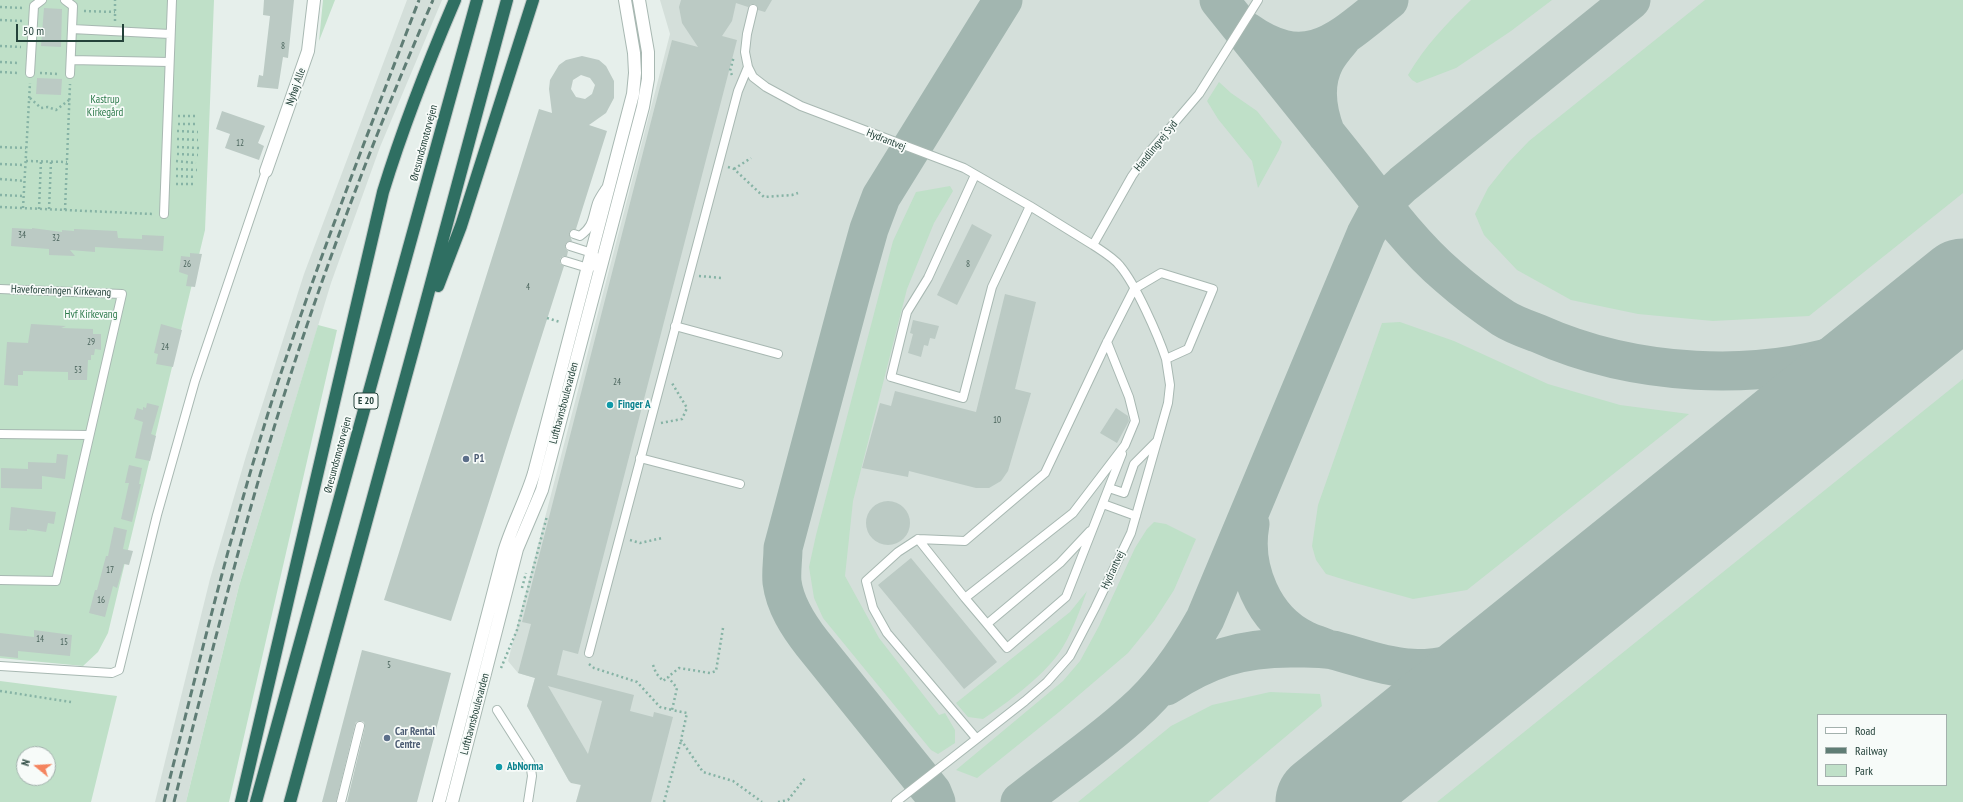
<!DOCTYPE html>
<html>
<head>
<meta charset="utf-8">
<style>
  body { margin:0 }
  #map { position:relative; width:1963px; height:802px; overflow:hidden; background:#e6efeb; font-family:"PT Sans Narrow",sans-serif }
  canvas { display:block }
  .legend { position:absolute; left:1817px; top:714px; width:130px; height:72px; box-sizing:border-box; background:#f7fbf9; border:1px solid #a3b1ad; margin:0; padding:5px 7px; list-style:none; font-size:12px; color:#24423a }
  .legend li { display:flex; align-items:center; gap:8px; height:20px }
  .legend b { width:20px; border:1px solid #a3b1ad }
  .north { position:absolute; left:16px; top:746px; width:40px; height:40px; box-sizing:border-box; background:#f7fbf9; border:1px solid #a3b1ad; border-radius:50%; rotate:288deg; font-size:11px; font-weight:700; line-height:16px; text-align:center; color:#24423a }
  .north::after { content:''; display:block; margin:auto; width:14px; height:18px; background:#f4845f; clip-path:polygon(50% 0,100% 100%,50% 72%,0 100%) }
  .scale { position:absolute; left:16px; top:24px; width:108px; height:18px; box-sizing:border-box; border:2px solid #24423a; border-top:0; padding-left:5px; font-size:12px; line-height:14px; white-space:nowrap; color:#24423a; -webkit-text-stroke:3px #f7fbf9; paint-order:stroke }
</style>
</head>
<body>
<div id="map">
<canvas width="1963" height="802"></canvas>
<ul class="legend">
<li><b style="height:5px;background:#fff"></b>Road</li>
<li><b style="height:5px;background:#5f7d75"></b>Railway</li>
<li><b style="height:11px;background:#bfe0c8"></b>Park</li>
</ul>
<div class="north">N</div>
<div class="scale">50 m</div>
</div>
<script>
const c = document.querySelector('canvas').getContext('2d');
c.lineJoin = 'round';
function fill(path, color) { c.fillStyle = color; c.fill(path, 'evenodd'); }
function trace(path, color, width, dash) { c.strokeStyle = color; c.lineWidth = width; c.lineCap = dash ? 'butt' : 'round'; c.setLineDash(dash || []); c.stroke(path); }
function label(font, color, halo, rows, align = 'center') {
  c.font = font + ' "PT Sans Narrow",sans-serif'; c.lineWidth = 3.5; c.setLineDash([]); c.textBaseline = 'middle'; c.strokeStyle = halo; c.fillStyle = color; for (const [text, x, y, turn = 0] of rows) {
    c.save(); c.translate(x, y); c.rotate((+turn || 0) * Math.PI / 180); c.textAlign = isNaN(turn) ? turn : align; if (halo) c.strokeText(text, 0, 0); c.fillText(text, 0, 0); c.restore();
  }
}
fill(new Path2D(`
  M407 0H442L380 147 331 283 239 586 186 802H155L210 579 246 456 304 274Z
  M660 0H1963V802H576L583 775 569 781 527 706 535 678 518 673 508 661 670 34ZM1818 715H1946V785H1818Z`), '#d4dfda');
fill(new Path2D(`
  M0 0H214L205 230 108 633 98 652 83 666 0 658Z
  M323 0H335L319 41Z
  M1471 0H1552L1511 31 1456 68 1417 83 1412 80 1408 75C1425 46 1447 23 1471 0Z
  M1705 0H1963V193L1809 316 1713 321 1638 314 1571 300 1517 270 1484 235 1475 214 1488 188 1508 163 1529 141Z
  M1219 82 1231 93 1257 111 1282 142 1279 150 1258 188 1252 161 1218 119 1207 101Z
  M950 186 953 191 934 223 907 289 853 501 845 576 879 638 939 715 945 713 955 730V743L938 754 931 750 823 618 814 598 809 567 816 535 893 241 916 192Z
  M1400 322 1454 341 1548 384 1620 405 1689 414 1467 590 1413 599 1355 583 1326 574 1316 560 1312 546 1318 505 1382 323Z
  M318 325 337 330 229 802H186L239 586Z
  M1963 379V802H1437ZM1818 715H1946V785H1818Z
  M1154 522 1166 524 1196 539 1174 590 1154 621 1128 653 1059 712 977 778 956 770 1063 681 1080 661 1099 626 1135 548 1147 529Z
  M1087 591C1079 612 1072 634 1059 653 1043 676 1006 704 983 719L968 717 956 703 1070 612Z
  M0 681 117 696 91 802H0ZM24 754H48V778H24Z
  M1270 692 1320 694 1322 706 1208 802H1078L1171 726 1212 705Z`), '#bfe0c8');
trace(new Path2D(`
  M1219 0C1259 50 1300 101 1340 151 1373 192 1408 242 1448 276 1465 291 1485 306 1503 318 1514 325 1526 329 1537 333 1633 376 1757 384 1857 349 1896 335 1929 308 1963 285
  M1246 31C1308 75 1340 39 1389 0
  M1326 134C1317 111 1313 84 1325 61 1329 53 1336 45 1342 38
  M1250 524C1242 568 1263 620 1305 640 1311 643 1318 645 1325 648
  M1166 686C1208 659 1240 648 1291 648 1304 648 1319 647 1333 650 1357 656 1381 666 1407 668 1434 671 1473 661 1498 650 1514 643 1529 631 1545 623
  M936 802 932 792 812 643C798 625 785 605 782 582 781 571 783 559 783 548L853 286 869 229 881 197 1003 0
  M1020 802C1057 772 1098 745 1133 713 1163 687 1186 653 1205 619L1366 234 1382 204 1403 184 1631 0`), '#a2b6b0', 39);
trace(new Path2D(`
  M1324 802 1963 287`), '#a2b6b0', 97);
fill(new Path2D(`
  M264 0H294L288 58 283 57 278 89 257 87 259 75 263 76 270 16 263 15Z
  M681 0H772L765 12 758 10 755 4H751L748 7 736 3 732 21 722 36 737 40 578 654 563 650 557 675 634 695 630 711 653 717 654 712 673 717 651 802H576L581 785 571 783 569 781 527 706 535 678 518 673 531 624 522 622 672 40 698 47 682 23 679 7ZM548 686 602 701 588 754Z
  M44 8 62 9 61 47 41 46Z
  M582 56 599 60 606 66 614 81V98L606 113 589 125 607 131 576 229 571 230 569 233 572 241 567 242 565 245 566 249 568 251 567 256H563L560 259V263L564 266 451 621 384 600 539 109 552 113 549 89 550 80 559 65 566 60ZM581 75 590 78 595 85 592 94 585 99 576 97 571 89 573 80Z
  M37 78 62 79 61 95 36 94Z
  M222 111 265 126 258 143 264 146 259 160 225 148 230 134 216 129Z
  M972 224 992 235 957 305 937 295Z
  M12 228 32 229V228L62 232V230L74 231V229L117 231 118 238 142 239V235L164 236 163 251 95 247V252L70 250 75 256 49 255V249L11 246Z
  M190 253 202 254 195 287 186 286 188 275 179 272 181 256 190 257Z
  M1005 294 1036 302 1015 389 1031 393 1008 471 1001 481 989 488H976L909 471 908 477 862 468 880 403 891 406 895 391 976 412Z
  M913 320 939 326 935 339 930 338 928 346 924 345 921 357 908 353 913 334 910 333Z
  M31 324 66 326 61 328 93 329V334H101V350L95 349 94 355H91V360H88L87 380H68V372L23 371V375H18V386L4 385 7 342 28 343Z
  M161 324 182 330 173 367 156 364 158 354 154 353Z
  M147 403 159 406 151 434 156 436 150 461 135 458 143 422 134 419 137 408 143 410V407L146 408Z
  M1116 408 1128 416 1129 421 1117 443 1100 433Z
  M57 454 68 455 65 479 42 476V489L1 488V468L28 469V462L56 463Z
  M129 465 142 468 139 484H141L132 522 121 519 129 483H125Z
  M866 523a22 22 0 1 1 44 0a22 22 0 1 1-44 0Z
  M11 507 56 512 54 524 48 523 46 532 27 529V531L9 530Z
  M114 527 127 530 123 549 133 551 129 565 124 564 117 588 113 586 105 617 89 613 95 590H97L106 556H108Z
  M911 558 997 662 964 689 878 585Z
  M34 630 72 635 70 656 18 651V658L0 656V633L34 637Z
  M362 650 451 673 417 802H347L365 727 364 722 361 721 356 722 355 725 336 802H322Z`), '#bbcac4');
const service = new Path2D(`
  M65 0 73 6 70 74
  M72 29 170 34
  M71 60 169 62
  M748 67 753 77 766 87 801 106 964 168 1030 206
  M30 73 34 6 42 0
  M975 175 928 278 907 312 891 377 963 398 992 287 1030 206 1093 245
  M164 214 172 0
  M574 234 580 236C594 226 592 218 597 203 599 198 602 194 605 189
  M565 261 588 268 602 264 592 253 570 246
  M0 289 122 294 56 581 0 580
  M675 326 778 354
  M0 434 89 435
  M640 458 740 484
  M1109 488 1124 493 1134 464 1157 441
  M1103 504 1136 516
  M918 539 965 598 1073 513 1125 445 1135 421 1129 397 1107 342
  M965 598 987 624 1060 563 1090 531
  M987 624 1007 648 1066 597 1122 454
  M589 653 738 91 748 67 745 52 747 34 753 9
  M0 666 112 673 119 670 157 515 195 381 266 171
  M497 710 530 762 532 776 528 802
  M976 738 887 633 873 608 866 581 898 552 918 539 965 541 1045 473 1107 342 1134 289 1161 273 1213 289 1188 349 1166 359C1158 335 1136 285 1120 266 1114 258 1102 251 1093 245L1132 176 1146 156 1199 94 1258 0
  M341 802 360 726
  M896 802 1025 701 1047 682 1070 656 1095 608 1131 533 1168 403 1170 385 1166 359`);
const minor = new Path2D(`
  M266 171 308 51 314 0`);
const tertiary = new Path2D(`
  M439 802 504 552C512 525 526 500 534 473L633 94 635 73 634 53 625 0
  M452 802 517 549 542 490 643 107 648 79V52L639 0`);
const motorway = new Path2D(`
  M438 286 461 226 533 0
  M241 802 383 192C403 127 428 63 455 0
  M256 802 477 0
  M290 802 415 343 507 0`);
trace(service, '#a8b8b2', 10);
trace(minor, '#a8b8b2', 14);
trace(tertiary, '#a8b8b2', 14);
trace(motorway, '#c2cac8', 14);
trace(new Path2D(`
  M0 7 24 8
  M84 11 115 12
  M0 20 23 21
  M115 21V0
  M0 46 21 47
  M0 62 19 63
  M0 72 19 73
  M40 73 59 74
  M732 75 730 71 734 56
  M30 98 41 108 48 107 56 110 69 100
  M178 116H197
  M178 124H198
  M177 131 198 132
  M177 139 198 140
  M0 147 26 148
  M177 147 199 148
  M177 154 198 155
  M26 161 67 162
  M176 161 196 163
  M0 164 25 165
  M728 167 734 169 764 197 792 195 798 193
  M176 169 197 170
  M734 169 751 158
  M176 176 196 177
  M0 179 25 181
  M176 184H196
  M0 195 24 196
  M0 207 153 214
  M23 208 30 83
  M39 209 41 161
  M49 209 51 162
  M65 210 70 84
  M699 276 722 278
  M547 318 560 322
  M661 423 682 419 687 408 672 383
  M630 540 640 543 662 538
  M522 588 526 573
  M723 628 716 671 710 673 679 668 668 677 677 688 672 710 687 713 681 740 703 772 733 781 762 802
  M589 664 594 668 637 682 660 707 672 710
  M653 665 656 673 663 681 668 677
  M501 668 517 630 547 516
  M0 691 71 702
  M664 802 681 741
  M778 802 788 800 806 777`), '#86b3a5', 2.5, [2, 3]);
trace(service, '#fff', 8);
trace(minor, '#fff', 12);
trace(tertiary, '#fff', 12);
trace(motorway, '#2f6f62', 12);
trace(new Path2D(`
  M164 802C199 662 233 522 277 385 320 255 370 128 419 0
  M174 802C209 663 243 525 286 389 328 257 378 127 433 0`), '#5f7d75', 3, [8, 4]);
for (const [x, y, r, color] of [
  [610,405,4,"#0f9aa8"],
  [466,459,4,"#5c6f8a"],
  [387,738,4,"#5c6f8a"],
  [499,767,4,"#0f9aa8"]
]) { const dot = new Path2D(); dot.arc(x, y, r, 0, 2 * Math.PI); c.fillStyle = color; c.fill(dot); trace(dot, '#f7fbf9', 1.5); }
label('9px', '#4a645c', null, [
  ["8",283,46],
  ["12",240,143],
  ["34",22,235],
  ["32",56,238],
  ["26",187,264],
  ["8",968,264],
  ["4",528,287],
  ["29",91,342],
  ["24",165,347],
  ["53",78,370],
  ["24",617,382],
  ["10",997,420],
  ["17",110,570],
  ["16",101,600],
  ["14",40,639],
  ["15",64,642],
  ["5",389,665]
]);
for (const [x, y, w] of [
  [366,401,24]
]) { const box = new Path2D(); box.roundRect(x - w / 2, y - 8, w, 16, 3); c.fillStyle = '#f7fbf9'; c.fill(box); trace(box, '#24423a', 1); }
label('bold 10px', '#24423a', null, [
  ["E 20",366,401]
]);
label('11px', '#24423a', '#f7fbf9', [
  ["Nyhøj Alle",296,87,-71],
  ["Hydrantvej",886,140,22],
  ["Øresundsmotorvejen",424,143,-75],
  ["Handlingvej Syd",1156,146,-51],
  ["Haveforeningen Kirkevang",61,291,2],
  ["Lufthavnsboulevarden",564,403,-75],
  ["Øresundsmotorvejen",338,455,-75],
  ["Hydrantvej",1113,570,-65],
  ["Lufthavnsboulevarden",475,714,-75]
]);
label('11px', '#2d7a4b', '#f7fbf9', [
  ["Kastrup",105,100],
  ["Kirkegård",105,113],
  ["Hvf Kirkevang",91,315]
]);
label('bold 11px', '#0d838f', '#f7fbf9', [
  ["Finger A",618,405],
  ["AbNorma",507,767]
], 'left');
label('bold 11px', '#4e5e75', '#f7fbf9', [
  ["P1",474,459],
  ["Car Rental",395,732],
  ["Centre",395,745]
], 'left');
</script>
</body>
</html>
